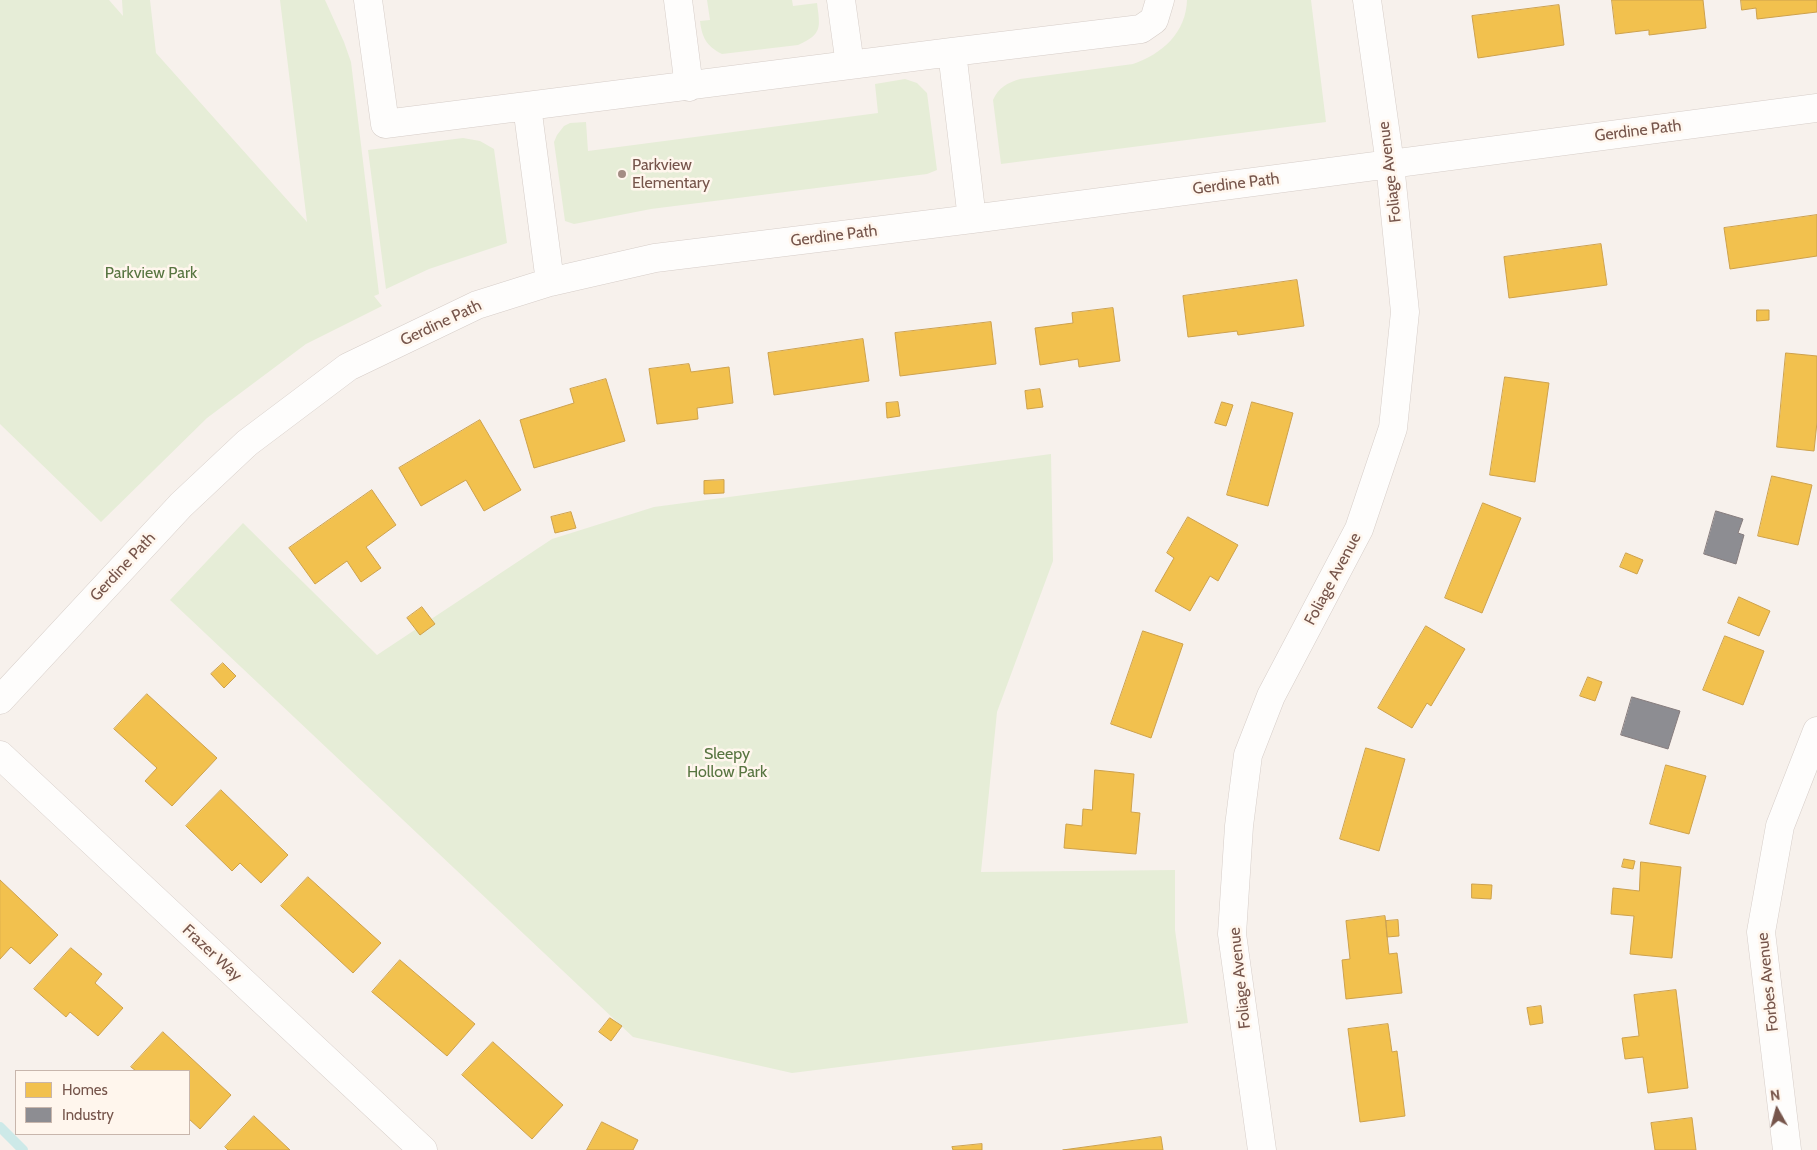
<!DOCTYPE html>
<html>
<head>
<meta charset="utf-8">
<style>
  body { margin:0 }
  #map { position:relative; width:1817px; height:1150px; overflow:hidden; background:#f7f1ec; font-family:Cabin,sans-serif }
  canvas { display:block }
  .legend { position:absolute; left:15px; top:1070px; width:175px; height:65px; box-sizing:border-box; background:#fff6ed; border:1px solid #c8b6ac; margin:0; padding:6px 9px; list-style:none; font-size:15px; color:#76554b }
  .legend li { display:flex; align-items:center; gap:10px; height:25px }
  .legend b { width:25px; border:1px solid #c8b6ac }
  .north { position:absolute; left:1752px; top:1085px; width:50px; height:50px; -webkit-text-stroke:4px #fff6ed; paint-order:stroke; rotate:353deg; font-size:14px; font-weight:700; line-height:20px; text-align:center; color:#76554b }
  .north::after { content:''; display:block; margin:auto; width:18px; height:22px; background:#76554b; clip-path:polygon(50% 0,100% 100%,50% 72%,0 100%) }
</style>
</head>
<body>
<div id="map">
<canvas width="1817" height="1150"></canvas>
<ul class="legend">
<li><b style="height:14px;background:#f2c14e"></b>Homes</li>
<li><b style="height:14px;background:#8d8d92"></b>Industry</li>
</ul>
<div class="north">N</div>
</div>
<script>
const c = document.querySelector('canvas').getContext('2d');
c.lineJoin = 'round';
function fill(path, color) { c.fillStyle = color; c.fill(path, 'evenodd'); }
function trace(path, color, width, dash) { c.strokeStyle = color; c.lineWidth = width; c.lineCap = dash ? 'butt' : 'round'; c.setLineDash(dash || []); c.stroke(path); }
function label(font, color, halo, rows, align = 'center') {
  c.font = font + ' Cabin,sans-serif'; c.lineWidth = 5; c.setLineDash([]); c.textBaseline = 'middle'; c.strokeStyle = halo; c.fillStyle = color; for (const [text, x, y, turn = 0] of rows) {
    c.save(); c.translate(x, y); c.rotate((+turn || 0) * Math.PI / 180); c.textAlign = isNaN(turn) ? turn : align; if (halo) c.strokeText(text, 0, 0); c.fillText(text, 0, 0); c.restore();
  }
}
fill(new Path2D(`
  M0 0H109L123 16 122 0H150L156 53 307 222 280 0H325L344 42 351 62 379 294 374 296 382 306 306 344 207 418 101 522 0 424Z
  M707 0H792L793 6 817 3C820 27 823 34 798 45L722 54C706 46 702 37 700 21L710 20Z
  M1187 0H1311L1326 122 1001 164 993 100C999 87 1007 83 1020 79L1133 64C1162 54 1186 33 1187 0Z
  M905 79 917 83 927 93 937 170 927 174 651 209 574 224 565 221 554 142 557 135 564 126 570 123 586 122 588 151 878 113 875 84Z
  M463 138 480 141 494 149 507 243 429 269 386 289 368 150Z
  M1051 454 1053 561 997 712 981 872 1175 870V930L1188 1023 792 1073 633 1037 170 600 243 523 377 655 552 539 654 507Z`), '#e6edd7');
const homes = new Path2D(`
  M1612 0H1703L1706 28 1649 35V30L1616 34Z
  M1741 0H1817V12L1757 19 1756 8 1742 10Z
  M1559 5 1564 45 1478 58 1472 16Z
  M1817 215V256L1730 269 1724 228Z
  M1601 244 1607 285 1509 298 1504 257Z
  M1297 280 1304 326 1238 335 1237 331 1188 337 1183 296Z
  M1113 308 1120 361 1079 367 1078 359 1040 365 1035 328 1073 323 1072 313Z
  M1757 310H1769V320L1757 321Z
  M991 322 996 364 900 376 895 333Z
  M863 339 869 381 774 395 768 353Z
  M1786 353 1817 356V422L1814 451 1777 447Z
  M689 364 691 372 729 367 733 403 697 408 698 419 657 424 649 369Z
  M1505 377 1549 383 1535 482 1490 475Z
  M606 379 625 441 534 468 520 420 574 403 570 389Z
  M1040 389 1043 407 1027 409 1025 391Z
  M898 402 900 416 887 418 886 403Z
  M1222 402 1233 405 1226 426 1215 423Z
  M1252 402 1293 413 1268 506 1227 495Z
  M480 420 521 490 484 511 466 480 421 506 399 468Z
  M1772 476 1812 485 1798 545 1758 536Z
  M724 480V493L704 494V481Z
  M372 490 396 525 366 547 381 568 361 582 347 561 315 584 289 548Z
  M1483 503 1521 518 1482 613 1445 598Z
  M571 512 576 528 555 533 551 517Z
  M1188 517 1238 545 1218 581 1210 576 1190 611 1155 591 1174 558 1167 553Z
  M1626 553 1643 560 1637 574 1620 567Z
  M1739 597 1770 611 1759 636 1728 623Z
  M422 607 435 624 420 635 407 618Z
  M1426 626 1465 649 1431 706 1427 703 1412 728 1378 708Z
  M1143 631 1183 644 1151 738 1111 724Z
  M1725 636 1764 651 1743 705 1703 690Z
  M223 663 236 676 224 688 211 674Z
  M1588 677 1602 682 1595 701 1580 696Z
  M147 694 217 758 172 806 145 781 157 768 114 729Z
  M1366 748 1405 759 1379 851 1340 839Z
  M1666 765 1706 776 1689 834 1650 824Z
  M1095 770 1134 774 1131 812 1140 813 1136 854 1064 848 1066 824 1082 826 1083 809 1092 810Z
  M221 790 288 855 261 883 240 863 232 871 186 826Z
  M1624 859 1635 861 1633 869 1622 867Z
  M1641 862 1681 867 1672 958 1630 954 1634 916 1611 914 1613 888 1639 891Z
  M308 877 381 943 353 973 281 906Z
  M0 880 58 935 30 964 11 947 0 959Z
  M1472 884 1492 885 1491 899 1472 898Z
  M1385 916 1389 954 1397 953 1402 993 1346 999 1342 960 1350 959 1346 921Z
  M1398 920 1399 936 1387 937 1386 921Z
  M71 948 102 974 95 983 123 1008 98 1036 70 1012 66 1017 34 989Z
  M400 960 475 1024 447 1056 372 992Z
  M1676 990 1688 1088 1648 1093 1643 1057 1625 1059 1622 1038 1639 1036 1634 995Z
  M1541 1006 1543 1023 1530 1025 1527 1008Z
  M610 1018 622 1026 611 1041 599 1032Z
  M1388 1024 1392 1052 1397 1051 1405 1116 1360 1122 1348 1029Z
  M163 1032 231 1095 200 1129 189 1119V1071H136L131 1067Z
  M493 1042 563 1105 532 1139 462 1075Z
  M254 1116 290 1150H228L225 1147Z
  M1692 1118 1696 1150H1655L1651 1123Z
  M602 1122 638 1140 633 1150H587Z
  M1161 1137 1163 1150H1063Z
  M982 1144V1150H953L952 1147Z`);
fill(homes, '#f2c14e');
trace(homes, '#cda14d', 1);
const industry = new Path2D(`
  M1716 511 1743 519 1738 533 1744 535 1736 564 1704 554Z
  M1632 697 1680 711 1668 749 1621 735Z`);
fill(industry, '#8d8d92');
trace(industry, '#867c7d', 1);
trace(new Path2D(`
  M0 1127 23 1150`), '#cde9e8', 10);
const minor = new Path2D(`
  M368 0 385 124 527 106
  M678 0 689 87
  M841 0 850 65
  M952 52 1141 29 1154 20 1160 0
  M550 282 527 106 952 52 972 219
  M0 700 181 505 247 443 348 367 477 305 550 282 655 258 972 219 1817 108
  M0 755 423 1150
  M1262 1150 1232 934 1239 826 1248 755 1271 696 1359 529 1393 428 1405 312 1390 164 1367 0
  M1787 1150 1761 932 1780 826 1817 731`);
trace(minor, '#d6cdc8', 29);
trace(minor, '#fefdfc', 28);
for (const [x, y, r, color] of [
  [622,174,5,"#a38c83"]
]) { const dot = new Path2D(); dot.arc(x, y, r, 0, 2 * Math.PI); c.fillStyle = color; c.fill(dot); trace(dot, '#fff6ed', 2); }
label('16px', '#76554b', '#fff6ed', [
  ["Gerdine Path",1638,131,-7],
  ["Foliage Avenue",1390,172,-97],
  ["Gerdine Path",1236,184,-7],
  ["Gerdine Path",834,236,-7],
  ["Gerdine Path",441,323,-25],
  ["Gerdine Path",123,567,-47],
  ["Foliage Avenue",1333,579,-62],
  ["Frazer Way",212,953,43],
  ["Foliage Avenue",1240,978,-96],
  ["Forbes Avenue",1768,982,-96]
]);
label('16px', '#76554b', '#fff6ed', [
  ["Parkview",632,165],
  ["Elementary",632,183]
], 'left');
label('16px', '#587541', '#fff6ed', [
  ["Parkview Park",151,273],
  ["Sleepy",727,754],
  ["Hollow Park",727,772]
]);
</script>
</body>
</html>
